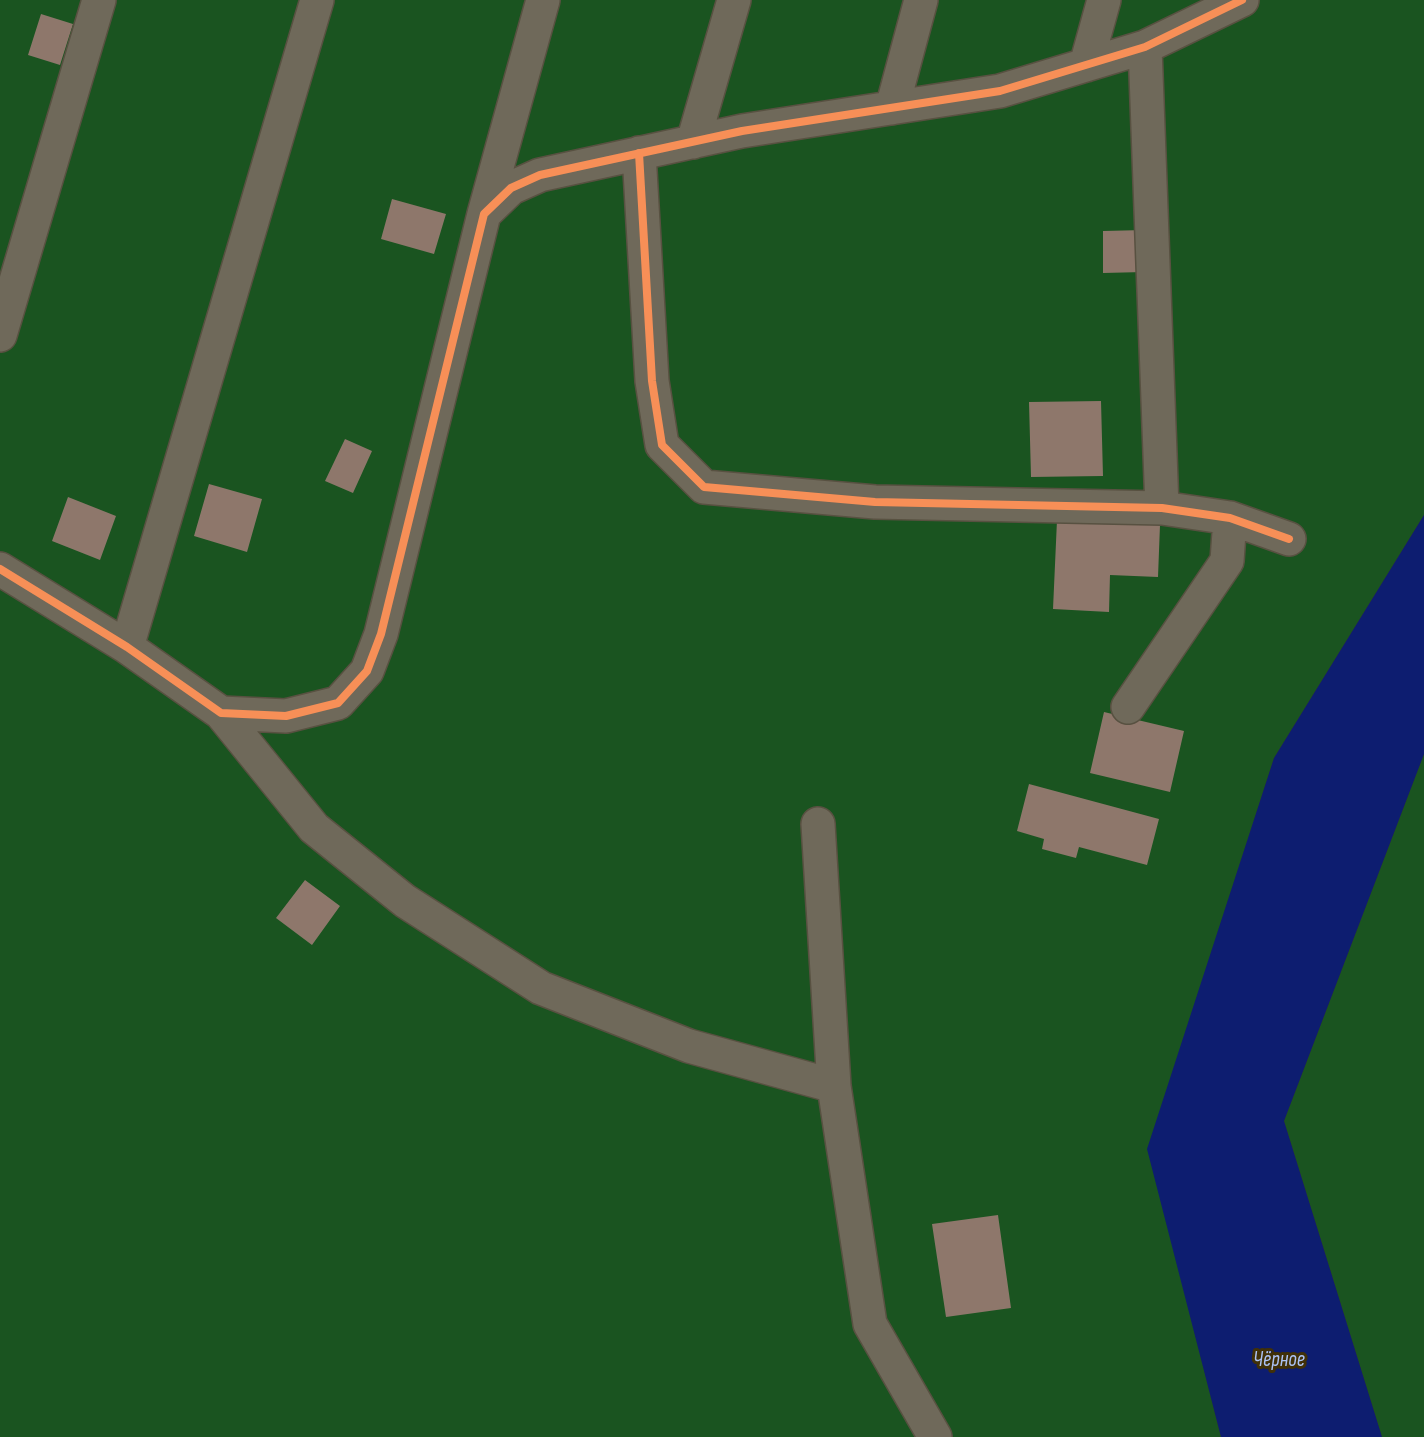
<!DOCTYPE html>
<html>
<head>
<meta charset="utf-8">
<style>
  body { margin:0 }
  canvas { display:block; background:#3e3621 }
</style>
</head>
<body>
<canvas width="1424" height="1437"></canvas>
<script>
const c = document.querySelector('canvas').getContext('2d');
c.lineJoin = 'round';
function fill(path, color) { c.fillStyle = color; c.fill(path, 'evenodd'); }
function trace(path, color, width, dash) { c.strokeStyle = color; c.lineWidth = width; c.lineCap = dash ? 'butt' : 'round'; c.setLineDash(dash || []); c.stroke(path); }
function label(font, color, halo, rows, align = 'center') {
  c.font = font + ' "Sofia Sans Condensed",sans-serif'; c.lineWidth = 6; c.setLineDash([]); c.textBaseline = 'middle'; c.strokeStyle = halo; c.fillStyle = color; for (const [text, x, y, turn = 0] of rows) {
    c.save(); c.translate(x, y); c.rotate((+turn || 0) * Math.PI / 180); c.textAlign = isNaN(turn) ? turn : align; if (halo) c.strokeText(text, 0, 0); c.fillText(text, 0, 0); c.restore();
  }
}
fill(new Path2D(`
  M0 0H1424V515L1274 758 1148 1149 1221 1437H0Z
  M1424 754V1437H1382L1284 1121Z`), '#1a5420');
fill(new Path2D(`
  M1424 515V754L1284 1121 1382 1437H1221L1147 1149 1274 758Z`), '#0d1d70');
fill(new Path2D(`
  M41 14 73 24 60 65 28 55Z
  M392 199 446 214 434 254 381 239Z
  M1144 230V272L1103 273V231Z
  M1101 401 1103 476 1031 477 1029 402Z
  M345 439 372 451 353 493 325 481Z
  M209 484 262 499 247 552 194 536Z
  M68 497 116 516 100 560 52 541Z
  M1057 520 1160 525 1158 577 1110 575 1109 612 1053 609Z
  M1104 712 1184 731 1170 792 1090 773Z
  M1029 784 1159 819 1147 865 1079 847 1076 858 1042 849 1044 839 1017 831Z
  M305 880 340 906 312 945 276 918Z
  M998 1215 1011 1308 946 1317 932 1224Z`), '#8e776b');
const minor = new Path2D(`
  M1145 47 1162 508
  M1086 65 1104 0
  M892 108 921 0
  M693 142 734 0
  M639 153 652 381 662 445 704 487 875 502 1162 508 1230 518 1289 539
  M484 214 543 0
  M0 335 99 0
  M0 569 127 647 221 713 286 716 338 703 367 671 381 634 484 214 511 188 540 175 742 131 1000 91 1145 47 1242 0
  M127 647 317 0
  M1128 707 1227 561 1230 518
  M221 713 314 828 405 901 541 988 689 1046 834 1086
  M818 824 834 1086 870 1324 935 1437`);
trace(minor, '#585141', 36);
trace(minor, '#6f695a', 33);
trace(new Path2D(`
  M639 153 652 381 662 445 704 487 875 502 1162 508 1230 518 1289 539
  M0 569 127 647 221 713 286 716 338 703 367 671 381 634 484 214 511 188 540 175 742 131 1000 91 1145 47 1242 0`), '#f78f57', 8);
label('italic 21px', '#acc3f5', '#403008', [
  ["Чёрное",1279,1361]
]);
</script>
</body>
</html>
